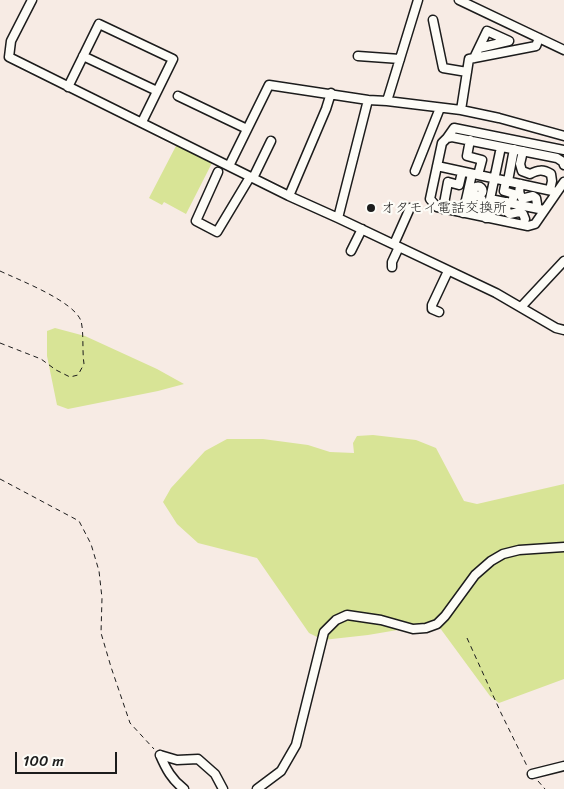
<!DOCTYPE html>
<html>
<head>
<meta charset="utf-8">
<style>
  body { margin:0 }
  #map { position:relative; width:564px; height:789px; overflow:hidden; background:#f7ebe4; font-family:Sriracha,sans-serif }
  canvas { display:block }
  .scale { position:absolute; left:15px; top:752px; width:102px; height:22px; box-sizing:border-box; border:2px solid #1c1c1c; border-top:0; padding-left:6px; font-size:15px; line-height:18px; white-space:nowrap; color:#1c1c1c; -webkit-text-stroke:4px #fdfcf7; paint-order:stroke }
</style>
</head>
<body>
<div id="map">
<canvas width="564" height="789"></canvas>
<div class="scale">100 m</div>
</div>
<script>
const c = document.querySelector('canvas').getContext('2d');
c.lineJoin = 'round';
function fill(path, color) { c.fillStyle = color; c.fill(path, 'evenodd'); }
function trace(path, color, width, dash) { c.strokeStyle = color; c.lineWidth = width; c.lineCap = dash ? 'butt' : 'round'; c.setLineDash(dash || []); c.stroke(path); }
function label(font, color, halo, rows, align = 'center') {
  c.font = font + ' Sriracha,"Klee One",sans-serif'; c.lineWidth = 4.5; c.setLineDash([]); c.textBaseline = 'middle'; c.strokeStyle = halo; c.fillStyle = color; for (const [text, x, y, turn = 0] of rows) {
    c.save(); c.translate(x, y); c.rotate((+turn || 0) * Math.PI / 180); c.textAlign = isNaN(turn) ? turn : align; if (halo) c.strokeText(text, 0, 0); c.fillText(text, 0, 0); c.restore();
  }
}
fill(new Path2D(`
  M177 144 213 161 186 214 164 202 162 205 149 198Z
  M55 328 85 336 157 369 184 384 158 391 68 409 57 405 47 356V331Z
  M373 435 416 440 436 448 464 501 477 504 564 484V679L499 703 490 696 440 628 433 624 368 635 323 640 309 633 257 558 198 543 177 524 163 502 171 488 205 451 227 439H263L308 445 330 452 354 453 353 443 357 436Z`), '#d8e496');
const minor = new Path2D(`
  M32 0 11 41 9 57 289 196 338 218 496 293 556 328 564 330
  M459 0 564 50
  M433 20 443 68 467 72
  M83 56 157 91
  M358 56 400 59
  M474 58 487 31 509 41 479 48
  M68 87 99 24 173 59 142 122
  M178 96 247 129
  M387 101 418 0
  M461 110 469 59 536 46 539 38
  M447 138 454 128 564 150
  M470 140 467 156 482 160 478 175
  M523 151 520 164 522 171 530 174C538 170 543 169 551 174L552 181 550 190
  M564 165 563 162 557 158 452 137 447 138 442 143 430 199 437 207 528 226 535 224 564 182
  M229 166 269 85 368 100 387 101 461 110 499 118 564 136
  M437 166 557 192
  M415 171 440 108
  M218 172 196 221 217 232 250 177
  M253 178 271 141
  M506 181 504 191 514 194 512 203
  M508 181 514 149
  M521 184C519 189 518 193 522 198H525L533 196 536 198 537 204 536 208
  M473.5 191a4.5 4.5 0 1 1 9 0a4.5 4.5 0 1 1-9 0Z
  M289 196 326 109 331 93
  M472 201a5 5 0 1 1 10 0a5 5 0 1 1-10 0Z
  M490 199 544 210
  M507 202 506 211 510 214 519 212 523 214 525 219 523 225
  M443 209 448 182 459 185 462 172
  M463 213 472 174
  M338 218 368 100
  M486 218 501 147
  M394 244 410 208
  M351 251 362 229
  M392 267V262L399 247
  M521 307 564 261
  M439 312 432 309V305L448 271
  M160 755 177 760 198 759 215 774 223 789
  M160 755C166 769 172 780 184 789
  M532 774 564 766
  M257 789 281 771 296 745 324 632 336 620 347 615 381 620 413 629 426 628 437 624 445 616 475 575 491 561 503 554 519 550 564 547`);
trace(minor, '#1c1c1c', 11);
trace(new Path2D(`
  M0 271C19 280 74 301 81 321 84 332 82 351 84 364L78 375 70 377 56 370 41 359 0 343
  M0 479 79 521 91 544 99 571 102 598 101 633 111 667 130 723 154 749
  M467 638 501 713 528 768
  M538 781 545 789`), '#1c1c1c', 1, [5, 4]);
trace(minor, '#fdfcf7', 8);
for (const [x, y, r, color] of [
  [371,208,5,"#1c1c1c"]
]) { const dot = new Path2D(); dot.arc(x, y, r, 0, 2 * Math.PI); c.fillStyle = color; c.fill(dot); trace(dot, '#fdfcf7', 2); }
label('14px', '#1c1c1c', '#fdfcf7', [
  ["オタモイ電話交換所",381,208]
], 'left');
</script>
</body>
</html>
